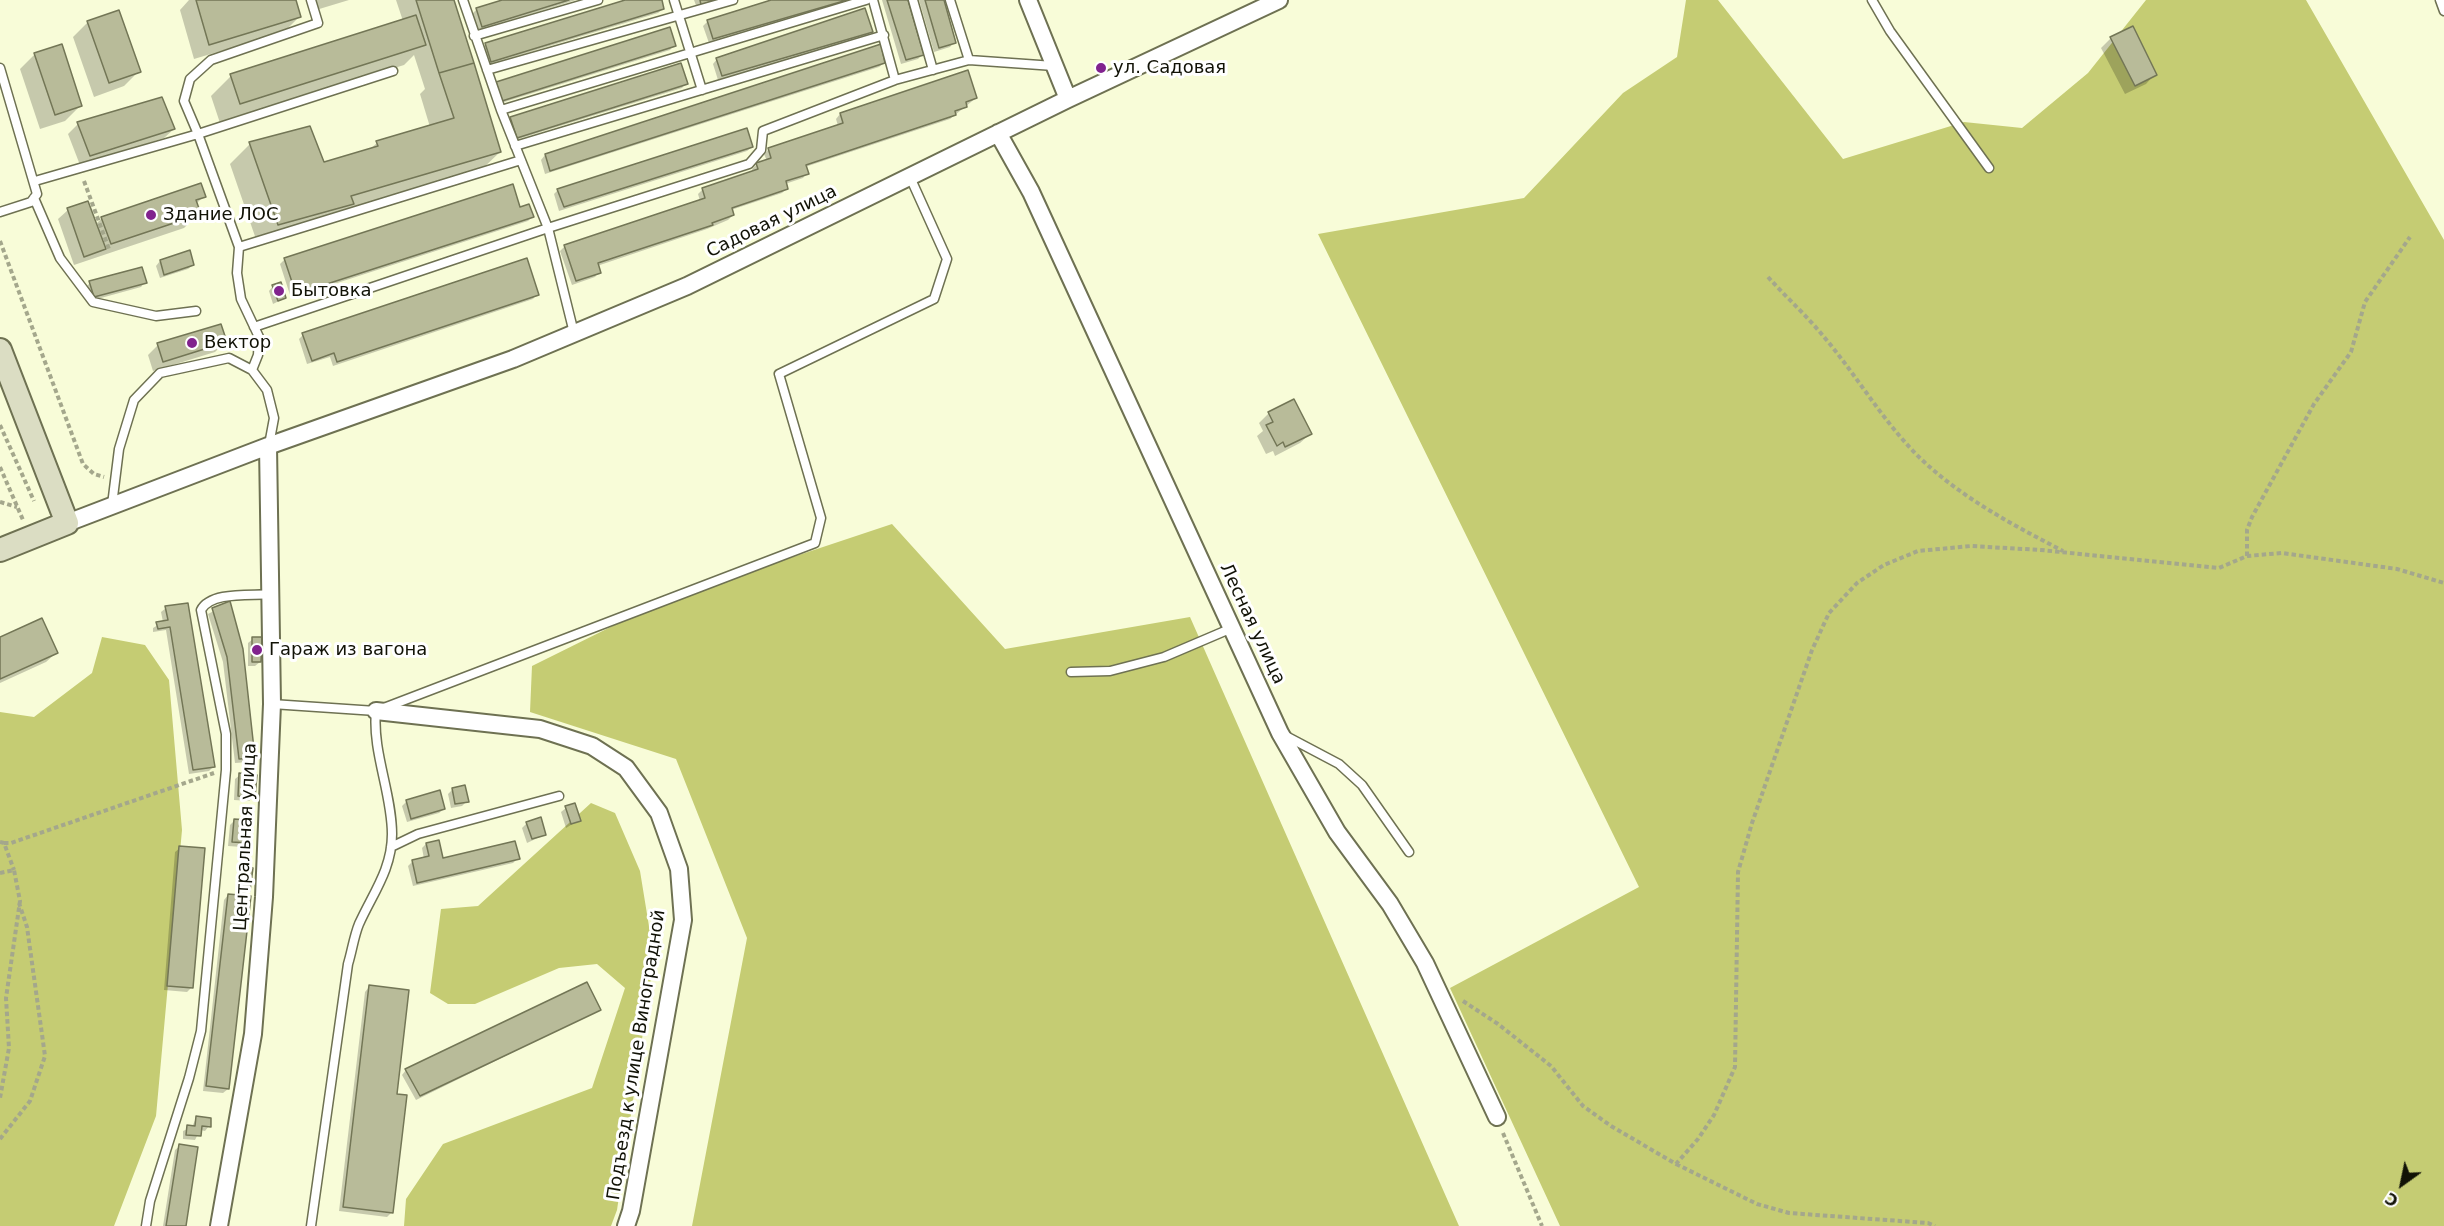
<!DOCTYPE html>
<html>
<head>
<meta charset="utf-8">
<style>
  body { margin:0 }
  #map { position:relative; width:2444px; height:1226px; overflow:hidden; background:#f8fcd8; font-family:"DejaVu Sans",sans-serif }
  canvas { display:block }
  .north { position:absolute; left:2372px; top:1154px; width:60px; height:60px; -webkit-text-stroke:4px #fff; paint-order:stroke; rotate:213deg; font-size:16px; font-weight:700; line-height:24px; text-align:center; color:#111206 }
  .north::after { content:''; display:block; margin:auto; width:21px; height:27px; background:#111206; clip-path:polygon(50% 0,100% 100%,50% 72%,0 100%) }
</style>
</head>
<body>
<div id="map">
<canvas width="2444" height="1226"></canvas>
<div class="north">С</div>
</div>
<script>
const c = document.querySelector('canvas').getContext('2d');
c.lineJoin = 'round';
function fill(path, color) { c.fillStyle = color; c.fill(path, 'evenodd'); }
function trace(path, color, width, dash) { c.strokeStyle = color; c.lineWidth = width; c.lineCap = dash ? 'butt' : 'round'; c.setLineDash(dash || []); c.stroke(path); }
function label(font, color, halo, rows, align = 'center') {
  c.font = font + ' "DejaVu Sans",sans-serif'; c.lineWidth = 6; c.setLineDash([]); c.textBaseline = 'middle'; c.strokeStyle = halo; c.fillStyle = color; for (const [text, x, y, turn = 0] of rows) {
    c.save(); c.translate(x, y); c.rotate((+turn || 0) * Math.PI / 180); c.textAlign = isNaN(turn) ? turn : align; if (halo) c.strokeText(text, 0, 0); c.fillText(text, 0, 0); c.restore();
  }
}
fill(new Path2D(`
  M1686 0H1718L1843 159 1964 122 2022 128 2088 73 2146 0H2306L2444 240V1226H1560L1450 988 1639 887 1318 234 1524 198 1623 93 1677 57Z
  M892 524 1005 649 1190 617 1459 1226H692L747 938 676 759 530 712 532 666 667 599Z
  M102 637 145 645 169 680 182 830 156 1116 114 1226H0V712L34 717 92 673Z
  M591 803 615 813 640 871 654 957 617 1210 611 1226H404L406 1199 443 1144 592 1088 625 988 597 964 559 968 475 1004H448L430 993 441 909 478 906Z`), '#c5cc73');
fill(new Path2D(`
  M189 0H294L299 17 284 32 194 59 180 10Z
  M313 0H349L316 10Z
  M396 0H452L500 152 479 172 344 212 333 223 258 245 230 164 250 144 323 164 370 149 377 143 430 127 420 94 425 89 414 55 404 65 220 123 211 96 231 76 403 21Z
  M507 0H576L478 30 472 14 477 9Z
  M630 0H660L663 9 658 13 487 65 482 48 486 44Z
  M694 0H722L697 8Z
  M776 0H854L709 43 703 26 708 21Z
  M882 0H906L922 55 918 59 901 64Z
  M919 0H942L954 42 950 47 934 52Z
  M88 22 139 71 124 86 94 97 73 37Z
  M871 32 866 36 718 80 713 64 717 59Z
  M2111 38 2155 74 2146 84 2125 94 2101 48Z
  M674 45 670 50 498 104 493 88 497 83Z
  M35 54 80 106 65 121 40 129 20 69Z
  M884 63 879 67 545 174 541 160 545 155Z
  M686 83 682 88 512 141 507 123 511 118Z
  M976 98 950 119 805 167 807 173 803 178 785 184 787 188 782 193 731 210 733 215 728 220 707 229 597 266 599 272 595 277 572 285 560 251 565 246 700 201 698 194 703 189 753 172 752 169 757 164 767 161 764 154 769 149 838 126 836 119 840 114Z
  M78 124 174 129 164 138 80 165 68 134Z
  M752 147 747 151 559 211 554 194 558 190Z
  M204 196 196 204 199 213 184 228 74 265 58 219 68 210 95 225 102 218Z
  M519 209 532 217 528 221 291 298 280 264 285 259Z
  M160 261 193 265 188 269 160 278 156 266Z
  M145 282 141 287 90 301 86 287 90 283Z
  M273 286 285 298 273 304 269 291Z
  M537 294 533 299 333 366 330 357 307 364 299 339 303 335Z
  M225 342 215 352 153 371 148 355 158 345Z
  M1269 413 1310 434 1300 443 1275 456 1273 451 1266 454 1257 436 1263 431 1259 423Z
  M229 603 254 758 249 762 235 763 223 662 208 614Z
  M166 608 213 767 209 771 189 774 166 630 153 632V628L163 622 161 612Z
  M0 639 56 653 46 662 0 683Z
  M253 639 260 662 255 666H248V643Z
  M240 775 254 797 249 801 234 800 235 779Z
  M453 789 467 801 462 806 451 808 448 794Z
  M407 801 444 809 439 813 407 822 402 806Z
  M566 808 579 820 566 828 561 812Z
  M234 821 246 843 242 847 228 846 230 825Z
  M527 823 544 835 527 843 522 828Z
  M426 844 442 859 518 858 513 863 413 886 408 866 413 861 424 859 422 848Z
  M180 848 192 987 187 992 164 990 175 852Z
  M244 868 249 890 242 897 228 1089 223 1093 203 1091 224 900 228 895 237 896 240 873Z
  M369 987 392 1212 387 1217 339 1211 365 992Z
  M599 1010 416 1100 402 1075 406 1070Z
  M196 1118 209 1126 205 1131 200 1130 195 1140 183 1139V1131L192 1127Z
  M180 1146 184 1226H163L175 1150Z`), '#0003');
const building = new Path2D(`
  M196 0H296L301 17 209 45Z
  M416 0H454L474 63 439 73Z
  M502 0H569L482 27 476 8Z
  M625 0H662L664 9 491 62 485 43Z
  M700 0H715L701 5Z
  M771 0H847L713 39 707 20Z
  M887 0H908L924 55 906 60Z
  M925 0H944L956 43 939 48Z
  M865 8 873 32 722 76 716 58Z
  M119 10 141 72 109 83 87 21Z
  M416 15 426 45 240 104 230 74Z
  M2133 26 2157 75 2135 86 2110 37Z
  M670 27 676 46 502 101 496 82Z
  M62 44 82 106 55 115 34 53Z
  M881 44 885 63 550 171 545 154Z
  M474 63 501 152 351 196 354 204 278 225 249 142 310 126 324 162 378 146 376 141 454 118 439 73Z
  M681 63 688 84 517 138 510 117Z
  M968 70 977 98 966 102 967 107 955 111 956 115 806 165 809 174 786 181 788 189 732 208 734 215 712 223 713 225 598 263 601 273 576 281 564 245 705 198 702 188 758 169 756 163 771 158 768 148 843 123 840 113Z
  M162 97 175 129 90 156 77 122Z
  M747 128 753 147 564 207 557 189Z
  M201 183 206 197 196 200 201 214 111 244 101 217Z
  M513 184 520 207 529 204 534 217 296 294 284 258Z
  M88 201 106 249 84 257 67 208Z
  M190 250 194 265 164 275 160 260Z
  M527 258 539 295 337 362 334 353 312 361 302 333Z
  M142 267 147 283 94 297 89 281Z
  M281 282 286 298 278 301 272 285Z
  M221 324 227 342 163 362 157 343Z
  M1294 399 1312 434 1285 447 1283 442 1277 446 1266 425 1273 422 1268 412Z
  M230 601 243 649 255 758 239 759 227 657 212 608Z
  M188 603 215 767 193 770 170 627 158 629 156 622 168 620 165 606Z
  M42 618 58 653 0 679V637Z
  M252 637H262L261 662H252Z
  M239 773 257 775 255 798 238 796Z
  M465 785 469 802 455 804 452 788Z
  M440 790 445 809 411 819 406 800Z
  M575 803 581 821 571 824 565 806Z
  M541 817 546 835 532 839 526 822Z
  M234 819 249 820 248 843 232 842Z
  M439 840 443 858 515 841 520 859 417 883 412 860 429 856 426 843Z
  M179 846 205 848 193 988 167 986Z
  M244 867 253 868 250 891 241 890Z
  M228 894 251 896 229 1089 206 1086Z
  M587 982 601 1010 420 1096 405 1069Z
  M369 985 409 990 397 1094 407 1095 393 1213 343 1207Z
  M196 1116 211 1118V1127L202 1126 201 1136 186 1135 187 1125 195 1126Z
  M179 1144 198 1147 186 1226H166Z`);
fill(building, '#b8bb99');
trace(building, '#737656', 1.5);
const lane = new Path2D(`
  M463 0 501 110 548 228 574 333
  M674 0 702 90
  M873 0 895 80
  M913 0 933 70
  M950 0 969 60
  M1872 0 1890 31 1989 168
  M2440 0 2444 11
  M474 36 598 0
  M0 68 37 194 31 202 0 212
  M487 70 733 0
  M501 110 866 0
  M515 146 884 35
  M35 181 198 134 184 101 190 79 211 60 318 23 311 0
  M34 198 60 258 93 302 156 316 196 311
  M239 247 521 160
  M254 327 548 228 749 164 761 150 763 131 895 80 969 60 1054 66
  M252 370 258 355 259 337 241 299 237 273 239 247 198 134 393 71
  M112 505 119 449 134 400 160 373 229 358 252 370 267 390 274 418 269 445
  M1071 672 1110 671 1164 657 1232 628
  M272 704 376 711 815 543 821 518 779 374 934 299 947 259 910 177
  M1286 736 1339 764 1362 785 1409 852
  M391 847 418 834 559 796
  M146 1226 150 1201 189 1078 201 1031 226 770V734L201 610C211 591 251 596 271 594
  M311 1226 348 964C352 951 354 936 359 924 373 893 392 869 392 834 392 793 372 752 376 711`);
const street = new Path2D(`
  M1028 0 1068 99
  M998 133 1031 192 1280 733 1337 832 1390 904 1425 963 1497 1117
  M67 523 268 446 513 359 687 286 1068 99 1279 0
  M376 711 540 729 592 746 626 768 659 813 679 869 683 920 631 1211 626 1226
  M219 1226 253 1034 264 897 272 704 268 446`);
const secondary = new Path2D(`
  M0 350 67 523 0 550`);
trace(lane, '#6e7152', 11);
trace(street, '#6e7152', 20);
trace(secondary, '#6e7152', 26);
trace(new Path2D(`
  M84 181 109 249
  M0 241 83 464 94 474 104 477
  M1768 277C1786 297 1807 316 1824 337 1858 377 1883 422 1921 459 1962 498 2013 525 2063 551
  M0 425 34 501
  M0 467 23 520
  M0 502 17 507
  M2247 556V530L2252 517 2314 404 2351 352 2365 302 2410 237
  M0 842 4 843 14 870
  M4 843H11L214 773
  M0 873 14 870 20 901 6 998 9 1048 0 1098
  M1463 1001 1498 1024 1551 1066 1583 1106 1611 1126 1676 1164 1698 1139 1714 1115 1735 1067 1738 872 1752 823 1812 650 1829 613 1857 583 1884 565 1918 551 1971 546 2041 550 2219 568 2247 556 2282 553 2397 569 2444 583
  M1503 1133 1542 1226
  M0 1139 30 1101 45 1056 27 927 19 903
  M1676 1164 1757 1204 1789 1213 1928 1223 1935 1226`), '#a4a78c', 4, [4.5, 3]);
trace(lane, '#fff', 8);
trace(street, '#fff', 16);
trace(secondary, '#dbddc3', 22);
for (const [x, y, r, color] of [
  [1101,68,6,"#81228e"],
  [151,215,6,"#81228e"],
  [279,291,6,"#81228e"],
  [192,343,6,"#81228e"],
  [257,650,6,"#81228e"]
]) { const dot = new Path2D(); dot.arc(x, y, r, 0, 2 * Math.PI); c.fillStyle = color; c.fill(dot); trace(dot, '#fff', 2); }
label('18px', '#111206', '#fff', [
  ["ул. Садовая",1113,68],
  ["Здание ЛОС",163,215],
  ["Бытовка",291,291],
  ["Вектор",204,343],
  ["Гараж из вагона",269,650]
], 'left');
label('18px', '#111206', '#fff', [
  ["Садовая улица",772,222,-26],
  ["Лесная улица",1252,624,65],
  ["Центральная улица",246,837,-87],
  ["Подъезд к улице Виноградной",637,1055,-81]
]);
</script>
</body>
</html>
